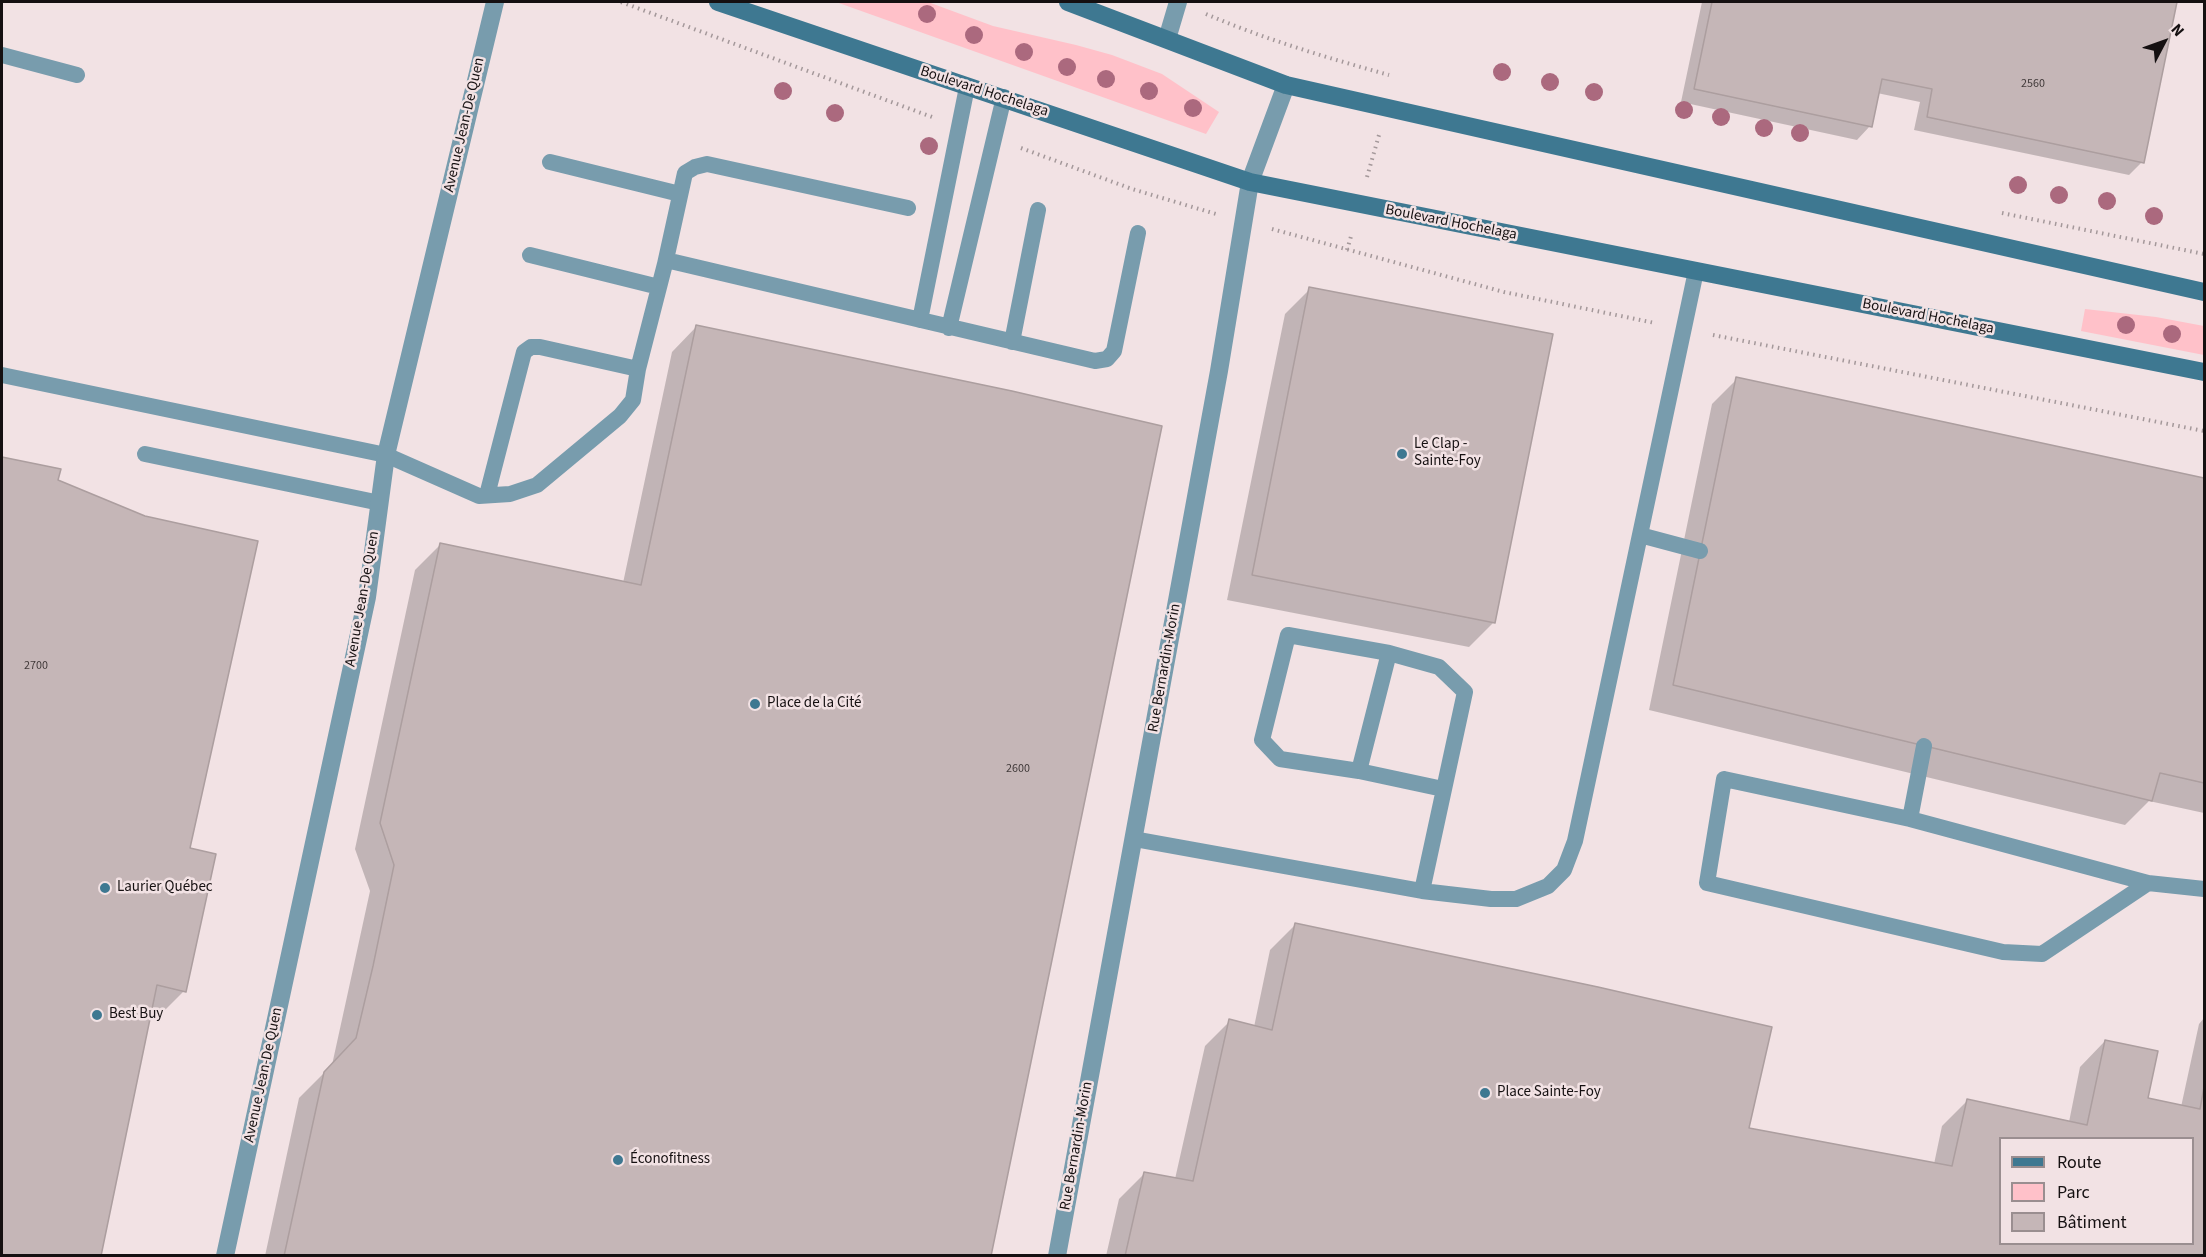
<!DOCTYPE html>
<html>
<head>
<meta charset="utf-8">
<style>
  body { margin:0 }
  #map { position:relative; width:2206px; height:1257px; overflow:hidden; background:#f2e2e4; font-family:"Source Sans 3",sans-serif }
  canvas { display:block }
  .frame { position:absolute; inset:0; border:3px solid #151011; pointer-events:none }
  .legend { position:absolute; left:1999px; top:1137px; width:195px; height:108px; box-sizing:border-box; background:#f2e2e4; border:2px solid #9a8e90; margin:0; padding:8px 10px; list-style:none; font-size:18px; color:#151011 }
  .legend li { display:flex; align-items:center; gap:12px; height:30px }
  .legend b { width:30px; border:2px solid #9a8e90 }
  .north { position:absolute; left:2134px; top:12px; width:60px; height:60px; -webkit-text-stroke:4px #f2e2e4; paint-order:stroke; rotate:49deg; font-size:16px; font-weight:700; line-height:24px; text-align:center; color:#151011 }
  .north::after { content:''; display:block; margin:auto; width:21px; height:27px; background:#151011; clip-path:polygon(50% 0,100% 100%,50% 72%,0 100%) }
</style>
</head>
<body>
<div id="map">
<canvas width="2206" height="1257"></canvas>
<div class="frame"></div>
<ul class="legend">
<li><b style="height:8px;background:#3e7891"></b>Route</li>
<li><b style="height:16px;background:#ffc1c9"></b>Parc</li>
<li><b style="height:16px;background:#c5b6b7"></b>Bâtiment</li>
</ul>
<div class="north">N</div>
</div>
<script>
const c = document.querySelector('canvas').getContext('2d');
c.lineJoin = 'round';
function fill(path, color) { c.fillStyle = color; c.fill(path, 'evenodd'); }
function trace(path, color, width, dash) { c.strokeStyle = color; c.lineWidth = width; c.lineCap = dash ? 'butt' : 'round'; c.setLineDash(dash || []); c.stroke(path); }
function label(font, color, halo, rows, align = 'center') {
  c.font = font + ' "Source Sans 3",sans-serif'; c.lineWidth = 5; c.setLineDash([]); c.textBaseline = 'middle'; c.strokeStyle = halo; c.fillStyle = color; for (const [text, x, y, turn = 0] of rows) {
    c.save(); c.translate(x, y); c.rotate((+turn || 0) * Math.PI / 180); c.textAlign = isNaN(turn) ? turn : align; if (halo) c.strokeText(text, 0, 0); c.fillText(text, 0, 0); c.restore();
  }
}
fill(new Path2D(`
  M836 2H928L993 26 1076 45 1112 55 1162 74 1219 112 1206 134Z
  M2085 309 2156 317 2204 326V355L2081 331Z`), '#ffc1c9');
fill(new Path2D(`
  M1702 2H2176L2142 162 2129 175 1914 130 1920 102 1877 93 1870 126 1857 140 1681 102Z
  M1310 289 1494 622 1469 647 1227 600 1285 314Z
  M697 326 990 1256H265L299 1098 332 1065 348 992 370 891 355 849 415 570 440 545 623 583 672 352Z
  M1737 379 2204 479V813L2149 801 2125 825 1649 710 1712 404Z
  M2 458 60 470 57 481 188 849 184 991 165 1010 151 1007 99 1256H2Z
  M1295 925 1747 1129 1934 1164 1942 1126 1967 1101 2069 1122 2080 1067 2105 1041 2146 1099 2181 1107 2199 1024 2204 1018V1256H1106L1119 1199 1144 1174 1175 1179 1205 1046 1230 1021 1254 1027 1270 950ZM2000 1138H2192V1244H2000Z`), '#0003');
const building = new Path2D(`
  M1712 2H2177L2144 163 1927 117 1932 89 1882 79 1872 127 1694 89Z
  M1309 287 1553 334 1495 623 1252 575Z
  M696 325 1012 391 1162 426 991 1256H284L324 1072 356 1038 373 966 394 865 380 823 440 543 641 585Z
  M1736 377 2204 478V783L2160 773 2152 801 1673 685Z
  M2 457 61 469 58 480 145 516 258 541 190 848 216 854 186 992 157 985 101 1256H2Z
  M1295 923 1598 987 1772 1027 1749 1128 1952 1166 1967 1099 2087 1125 2105 1040 2158 1051 2148 1098 2200 1109 2204 1087V1256H1125L1144 1172 1193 1181 1229 1019 1272 1030ZM2000 1138H2192V1244H2000Z`);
fill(building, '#c5b6b7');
trace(building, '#ac9e9f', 1.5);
trace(new Path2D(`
  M621 2 932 117
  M1206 14C1264 39 1328 58 1389 75
  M1021 148 1132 189 1216 214
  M1367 177 1379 135
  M2002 213 2204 254
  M1272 229 1504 292 1655 323
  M1347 250 1352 233
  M1713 335 2204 431`), '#a4989a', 4, [1.5, 4.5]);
trace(new Path2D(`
  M2 55 77 75
  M550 162 680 194
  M530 255 659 287
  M665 264 685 173 695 167 707 164 908 208
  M920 320 967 87
  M949 328 1004 97
  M1012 342 1038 210
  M2 375 386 455 479 496 510 494 537 485 620 416 633 400 638 369 666 260 1095 361 1107 359 1114 351 1138 233
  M145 454 380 503
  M487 495 524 352 531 347H540L638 369
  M1640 535 1700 551
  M1359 771 1389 653
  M1910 819 1924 746
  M1134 839 1422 891 1491 899H1516L1548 886 1564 870 1575 841 1696 271
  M2148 883 2042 954 2003 952 1707 883 1724 779 1910 819 2148 883 2204 889
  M1422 891 1465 692 1439 667 1389 653 1288 635 1262 740 1280 759 1359 771 1443 789`), '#789cad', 16);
trace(new Path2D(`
  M1167 39 1178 2
  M225 1256 367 597 386 455 495 2
  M1057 1256 1219 371 1250 182 1286 85`), '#789cad', 18);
trace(new Path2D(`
  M718 2 1250 182 2204 372
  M1068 2 1286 85 2204 292`), '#3e7891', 18);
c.fillStyle = '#ab697e';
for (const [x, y] of [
  [927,14],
  [974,35],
  [1024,52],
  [1067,67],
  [1502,72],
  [1106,79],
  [1550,82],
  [783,91],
  [1149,91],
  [1594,92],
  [1193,108],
  [1684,110],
  [835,113],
  [1721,117],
  [1764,128],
  [1800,133],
  [929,146],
  [2018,185],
  [2059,195],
  [2107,201],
  [2154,216],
  [2126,325],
  [2172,334]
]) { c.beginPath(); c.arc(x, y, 9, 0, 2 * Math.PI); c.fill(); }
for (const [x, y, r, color] of [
  [1402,454,6,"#3e7891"],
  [755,704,6,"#3e7891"],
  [105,888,6,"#3e7891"],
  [97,1015,6,"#3e7891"],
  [1485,1093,6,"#3e7891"],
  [618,1160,6,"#3e7891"]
]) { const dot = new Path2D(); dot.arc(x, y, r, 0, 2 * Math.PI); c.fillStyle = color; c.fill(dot); trace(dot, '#f2e2e4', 2); }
label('12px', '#413a3a', null, [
  ["2560",2033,84],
  ["2700",36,666],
  ["2600",1018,769]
]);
label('15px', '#151011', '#f2e2e4', [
  ["Boulevard Hochelaga",984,92,18],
  ["Avenue Jean-De Quen",465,125,-77],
  ["Boulevard Hochelaga",1451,223,11],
  ["Boulevard Hochelaga",1928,317,11],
  ["Avenue Jean-De Quen",363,599,-80],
  ["Rue Bernardin-Morin",1165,668,-80],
  ["Avenue Jean-De Quen",264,1075,-78],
  ["Rue Bernardin-Morin",1077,1146,-80]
]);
label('15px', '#151011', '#f2e2e4', [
  ["Le Clap -",1414,445],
  ["Sainte-Foy",1414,462],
  ["Place de la Cité",767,704],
  ["Laurier Québec",117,888],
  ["Best Buy",109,1015],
  ["Place Sainte-Foy",1497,1093],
  ["Éconofitness",630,1160]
], 'left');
</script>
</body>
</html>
